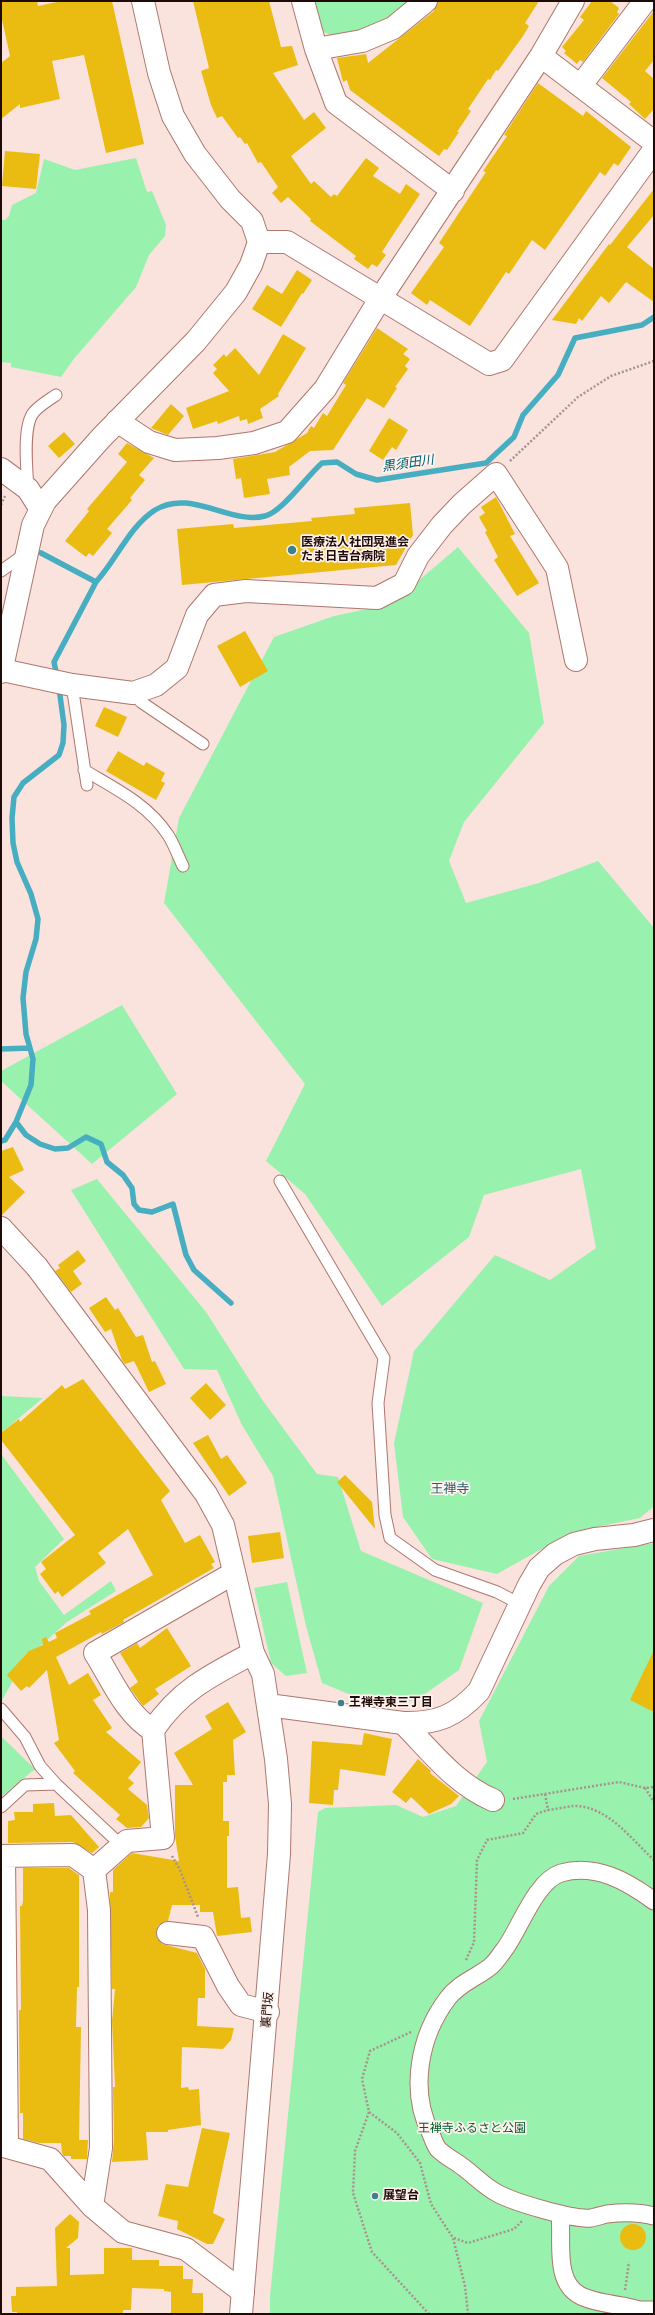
<!DOCTYPE html>
<html>
<head>
<meta charset="utf-8">
<style>
  body { margin:0 }
  #map { position:relative; width:655px; height:2315px; overflow:hidden; background:#fae2dd; font-family:"Varela Round",sans-serif }
  canvas { display:block }
  .frame { position:absolute; inset:0; border:2px solid #1e0a07; pointer-events:none }
</style>
</head>
<body>
<div id="map">
<canvas width="655" height="2315"></canvas>
<div class="frame"></div>
</div>
<script>
const c = document.querySelector('canvas').getContext('2d');
c.lineJoin = 'round';
function fill(path, color) { c.fillStyle = color; c.fill(path, 'evenodd'); }
function trace(path, color, width, dash) { c.strokeStyle = color; c.lineWidth = width; c.lineCap = dash ? 'butt' : 'round'; c.setLineDash(dash || []); c.stroke(path); }
function label(font, color, halo, rows, align = 'center') {
  c.font = font + ' "Varela Round","Noto Sans JP",sans-serif'; c.lineWidth = 3.5; c.setLineDash([]); c.textBaseline = 'middle'; c.strokeStyle = halo; c.fillStyle = color; for (const [text, x, y, turn = 0] of rows) {
    c.save(); c.translate(x, y); c.rotate((+turn || 0) * Math.PI / 180); c.textAlign = isNaN(turn) ? turn : align; if (halo) c.strokeText(text, 0, 0); c.fillText(text, 0, 0); c.restore();
  }
}
fill(new Path2D(`
  M311 1H407L391 17 354 32 330 35 320 30Z
  M136 158 147 192 152 191 166 225 165 236 149 255 136 287 73 360 61 377 11 367V363L1 362V220H5L9 216 12 205 36 193 44 159 75 170Z
  M458 547 529 633 544 723 464 822 449 861 466 903 539 883 598 861 654 928V1506L640 1518 572 1532 497 1574 432 1559 403 1517 394 1443 414 1351 495 1255 550 1280 596 1248 581 1169 484 1195 469 1237 382 1306 305 1194 266 1161 305 1084 164 903 179 818 274 637 334 616 391 604Z
  M122 1005 177 1094 92 1164 1 1081V1071Z
  M97 1179 206 1312 263 1401 317 1474 338 1477 361 1551 483 1603 459 1670 415 1701 361 1699 322 1683 306 1626 273 1476 242 1425 217 1370 184 1369 71 1190Z
  M1 1396 43 1398 1 1433Z
  M1 1454 64 1539 35 1567 39 1581 64 1615 111 1581 116 1591 67 1622 24 1661 1 1702Z
  M654 1543V2314H270V2296L318 1812 325 1808 396 1805 423 1817 456 1806 487 1762 479 1721 549 1586 579 1556Z
  M287 1582 307 1673 286 1676 271 1663 254 1588Z
  M1 1736 35 1769 1 1797Z`), '#99f1ae');
trace(new Path2D(`
  M41 553 96 582
  M57 677 54 662 96 582C117 559 129 527 155 510 191 488 229 525 265 516 282 512 307 476 322 463L337 462 356 474 377 480 486 463 514 437 523 415 558 375 575 338 642 325 654 317
  M1 1049 30 1048
  M16 1122 26 1135 40 1144 55 1149 68 1148 86 1137 101 1144 107 1162 123 1175 132 1188 134 1204 139 1210 152 1212 173 1204 186 1255 194 1270 231 1303
  M1 1141 5 1140 16 1122 31 1085 33 1059 26 1034 23 998 26 972 36 939 38 919 31 894 17 862 13 843 12 818 14 797 23 783 59 755 63 743 64 725 59 688`), '#46aec0', 5.5);
fill(new Path2D(`
  M1 1H37L38 6 61 1H112L144 144 106 153 84 55 52 61 60 99 20 108V104L1 119V63L10 56 1 15Z
  M193 1H269L281 47 292 46 298 65 273 73 304 120 314 112 326 128 291 156 311 184 314 181 331 197 334 194 337 196 366 158 379 168 373 176 400 194 406 184 420 194 389 241 382 252 386 255 377 267 372 264 368 269 354 259 356 256 310 221 311 219 288 197 281 203 272 193 278 187 261 162 258 163 247 143 245 144 240 137 238 138 222 116 217 118 211 105 201 71 209 68Z
  M438 1H539L525 23 529 26 523 36 498 71 496 70 490 80 488 79 468 109 471 111 457 132H459L447 150 444 149 439 156 350 90 347 80 343 82 337 58 366 54 368 63 434 11Z
  M592 1H610L619 8 617 12 619 14 583 62 580 60 577 64 564 53 566 51 562 47 584 20 580 17Z
  M654 11V60L645 71 654 79V109L645 119 629 104 631 102 602 78Z
  M538 83 583 116 586 111 631 147 618 166 614 163 605 176 600 172 545 250 532 240 509 274 506 272 470 326 430 300 427 305 411 293 444 247 439 243 486 172 483 171 507 136 504 135Z
  M5 151 40 154 36 189 2 186Z
  M654 189V215L627 247 654 269V302L626 282 609 303 601 296 582 321 579 318 576 324 552 320 609 244 610 245Z
  M297 270 312 280 303 294 302 293 281 327 252 309 267 285 282 294Z
  M377 328 408 349 403 354 410 359 405 366 408 369 395 387 397 388 384 408 367 398 333 450 310 451 289 467 290 475 267 479 270 494 244 498 241 478 236 479 233 459 275 452 307 433 311 426 314 428 323 413 327 416 346 385 343 383Z
  M283 334 306 348 278 394 279 396 260 409 263 418 248 424 247 419 240 421 239 416 218 424 217 421 193 429 186 408 229 391 213 373 217 369 213 365 224 354 226 357 235 348 259 375Z
  M171 404 184 416 168 435 151 428Z
  M389 418 408 430 396 450 392 447 383 460 369 451Z
  M64 432 75 444 59 458 48 446Z
  M127 443 154 458 139 475 145 480 130 498 132 500 107 529 112 533 93 556 89 553 86 557 65 541 89 511 87 509 127 462 118 454Z
  M496 497 515 534 510 536 539 583 517 596 494 560 498 557 485 532 487 531 479 517 485 513 481 507Z
  M410 503 413 535 396 565 182 585 177 529 233 524 234 528 312 521 311 518 355 514 354 508Z
  M245 631 268 671 240 687 217 646Z
  M104 707 127 717 118 737 95 726Z
  M118 751 144 766 146 762 165 773 161 781 165 783 156 800 106 771Z
  M13 1147 24 1170 9 1177 25 1192 1 1216V1151Z
  M78 1250 86 1261 73 1271 82 1284 71 1292 55 1271 60 1268 58 1265Z
  M106 1297 115 1310 118 1308 136 1337 143 1335 152 1362 155 1361 166 1384 149 1392 134 1361 125 1364 122 1360 111 1329 105 1332 89 1308Z
  M83 1379 170 1491 161 1500 185 1543 200 1535 215 1562 211 1564 214 1568 123 1620 124 1622 102 1634 101 1632 56 1657 69 1685 88 1673 101 1695 93 1700 112 1728 106 1732 141 1762 128 1778 134 1783 128 1789 147 1805 149 1818 141 1827 127 1828 116 1819 120 1815 73 1773 75 1771 54 1743 59 1740 47 1670 29 1688 27 1686 21 1691 7 1675 29 1651 43 1645 42 1639 46 1637 49 1642 57 1638 55 1633 91 1614 89 1611 153 1575 128 1529 98 1553 106 1563 62 1597 58 1591 55 1594 40 1574 46 1569 41 1562 75 1535 1 1440V1433L19 1419 20 1422 62 1385 65 1389Z
  M206 1383 226 1405 210 1420 190 1398Z
  M208 1435 221 1459 227 1455 247 1483 229 1496 193 1443Z
  M345 1475 372 1502 375 1529 337 1482Z
  M280 1532 284 1558 252 1563 248 1536Z
  M167 1628 191 1666 155 1689 159 1694 143 1706 130 1688 138 1682 120 1653 137 1643 140 1648Z
  M654 1650V1712L630 1700Z
  M228 1702 246 1732 233 1740 235 1775H227V1782H223V1821H229V1836H227V1888L238 1887 241 1918 250 1917 252 1932 217 1936 213 1912H200V1905H172L168 1921 158 1925 156 1932 157 1938 162 1944 197 1953 205 1969V1998H198L197 2026 234 2028 231 2040 223 2049 182 2047 181 2088 188 2087 189 2090 199 2089 201 2125 168 2130V2132H146L148 2160 112 2162 114 2139 113 2087H115L112 2021 115 1989H112L110 1899V1892H113V1870L132 1853 179 1861 175 1836V1785H193L174 1753 212 1729 205 1716Z
  M364 1733 392 1739 385 1776 340 1769 338 1790H334L333 1805 309 1803 312 1741 362 1745Z
  M418 1759 431 1771 430 1773 459 1796 451 1804 429 1814 411 1797 406 1803 392 1792Z
  M54 1803 55 1816 71 1815 99 1847 92 1853 73 1842 8 1843V1821L15 1820 14 1812H33V1804Z
  M23 1868H69L79 1875V1987H77L76 2027H81L79 2140H88L87 2159H71V2156H64L62 2153 61 2143H39L23 2139V2113H20L19 2029V2010H21L20 1906H22L23 1901Z
  M202 2128 230 2133 213 2213 225 2219 213 2244H207L177 2229 178 2221 158 2216 166 2184 188 2187Z
  M70 2214 79 2222 78 2238 66 2248H70V2275L104 2274V2248H132V2260H159V2266H183V2279H193L192 2293H203V2314H171V2292L164 2291V2289L132 2288 131 2310H123V2314H17V2312H12L11 2296H16V2287L57 2286 55 2228Z
  M620 2237a13 13 0 1 1 26 0a13 13 0 1 1-26 0Z`), '#eabc12');
const service = new Path2D(`
  M28 489C27 471 22 425 34 412 40 405 49 400 56 395
  M1 571 25 554
  M72 685 87 785
  M133 693 141 702 203 744
  M84 770C114 788 148 804 168 835 174 844 178 856 183 866
  M280 1181 384 1358 378 1403 385 1515 390 1538 435 1570 497 1592 520 1604
  M1 1709 25 1737 40 1766 56 1784 121 1845
  M1 1807 25 1785 56 1784`);
const pedestrian = new Path2D(`
  M654 1901C627 1881 595 1863 561 1873 535 1881 519 1931 504 1950 500 1955 496 1962 491 1966 478 1977 459 1983 448 1998 419 2036 409 2091 431 2134 433 2139 435 2145 438 2149 445 2156 455 2161 463 2167 475 2176 484 2186 497 2193 513 2202 573 2220 591 2218 597 2217 602 2215 607 2214 623 2212 639 2212 654 2216
  M560 2215C563 2240 553 2282 581 2296 594 2302 609 2304 623 2306
  M622 2314 623 2306 640 2310H654`);
const minor = new Path2D(`
  M303 1 316 49 336 103 453 191
  M316 49 362 41 393 28 426 1
  M541 56 654 142
  M581 85 645 1
  M117 421 149 442 175 450 218 448 254 443 287 432 325 389 380 299 541 56 573 1
  M1 469 28 489 40 508
  M2 670 72 685 133 693 156 685 177 668 197 615 214 595 246 591 377 598 404 584 418 556 442 525 462 504 496 474 557 568 576 660
  M1 1228 37 1267
  M234 1573 95 1653C111 1678 126 1715 153 1730 180 1690 211 1675 253 1653
  M403 1723C431 1751 455 1784 493 1800
  M1 1856 73 1855 94 1870 99 1910 101 2148 92 2206
  M4 1856 7 2147 50 2159 92 2206 123 2232 186 2249 243 2292
  M94 1870 127 1841 163 1838 153 1730
  M168 1933 203 1937 228 1986 241 2005 268 2012`);
const tertiary = new Path2D(`
  M259 242H287L489 364 502 360 654 150
  M1 672 33 525 45 501 101 438 196 341 236 292 251 265 259 242 252 221 230 199 195 154 173 116 159 73 143 1
  M37 1267 206 1494 223 1525 253 1653 263 1674 276 1759 280 1804 279 1854 241 2314
  M268 1705 403 1723C437 1724 456 1716 479 1691L529 1585 539 1568 555 1554 574 1544 595 1539 634 1535 654 1530`);
trace(service, '#ad776d', 13);
trace(pedestrian, '#ad776d', 19);
trace(minor, '#ad776d', 24);
trace(tertiary, '#ad776d', 24);
trace(new Path2D(`
  M510 461 578 397 611 376 654 361
  M1 505 5 496
  M645 1788 654 1802
  M545 1794 548 1810C556 1809 565 1807 573 1806 607 1805 631 1839 654 1860
  M513 1799 619 1782 645 1788 654 1787
  M172 1856 180 1870 198 1917
  M466 1960 474 1942 477 1860 487 1840 523 1833 536 1814 548 1810
  M411 2032 370 2051 362 2079 369 2112 355 2151 353 2193 372 2252 429 2314
  M369 2112 397 2133 420 2163 431 2204 453 2238 465 2286 468 2314
  M454 2238 468 2243 514 2229 522 2221
  M625 2290 629 2262`), '#a9928e', 2.5, [2, 2]);
trace(service, '#fff', 11);
trace(pedestrian, '#fff', 17);
trace(minor, '#fff', 22);
trace(tertiary, '#fff', 22);
for (const [x, y, r, color] of [
  [292,550,5,"#3c818e"],
  [341,1703,4,"#3c818e"],
  [375,2196,4,"#3c818e"]
]) { const dot = new Path2D(); dot.arc(x, y, r, 0, 2 * Math.PI); c.fillStyle = color; c.fill(dot); trace(dot, '#fff2ef', 1.5); }
label('bold 12px', '#1e0a07', '#fff2ef', [
  ["医療法人社団晃進会",301,543],
  ["たま日吉台病院",301,557],
  ["王禅寺東三丁目",349,1703],
  ["展望台",383,2196]
], 'left');
label('12px', '#1e0a07', '#fff2ef', [
  ["裏門坂",268,2010,-85]
]);
label('12px', '#00602b', '#fff2ef', [
  ["王禅寺ふるさと公園",472,2129]
]);
label('italic 13px', '#005f6c', '#fff2ef', [
  ["黒須田川",408,464,-8]
]);
label('13px', '#275f69', '#fff2ef', [
  ["王禅寺",450,1490]
]);
</script>
</body>
</html>
